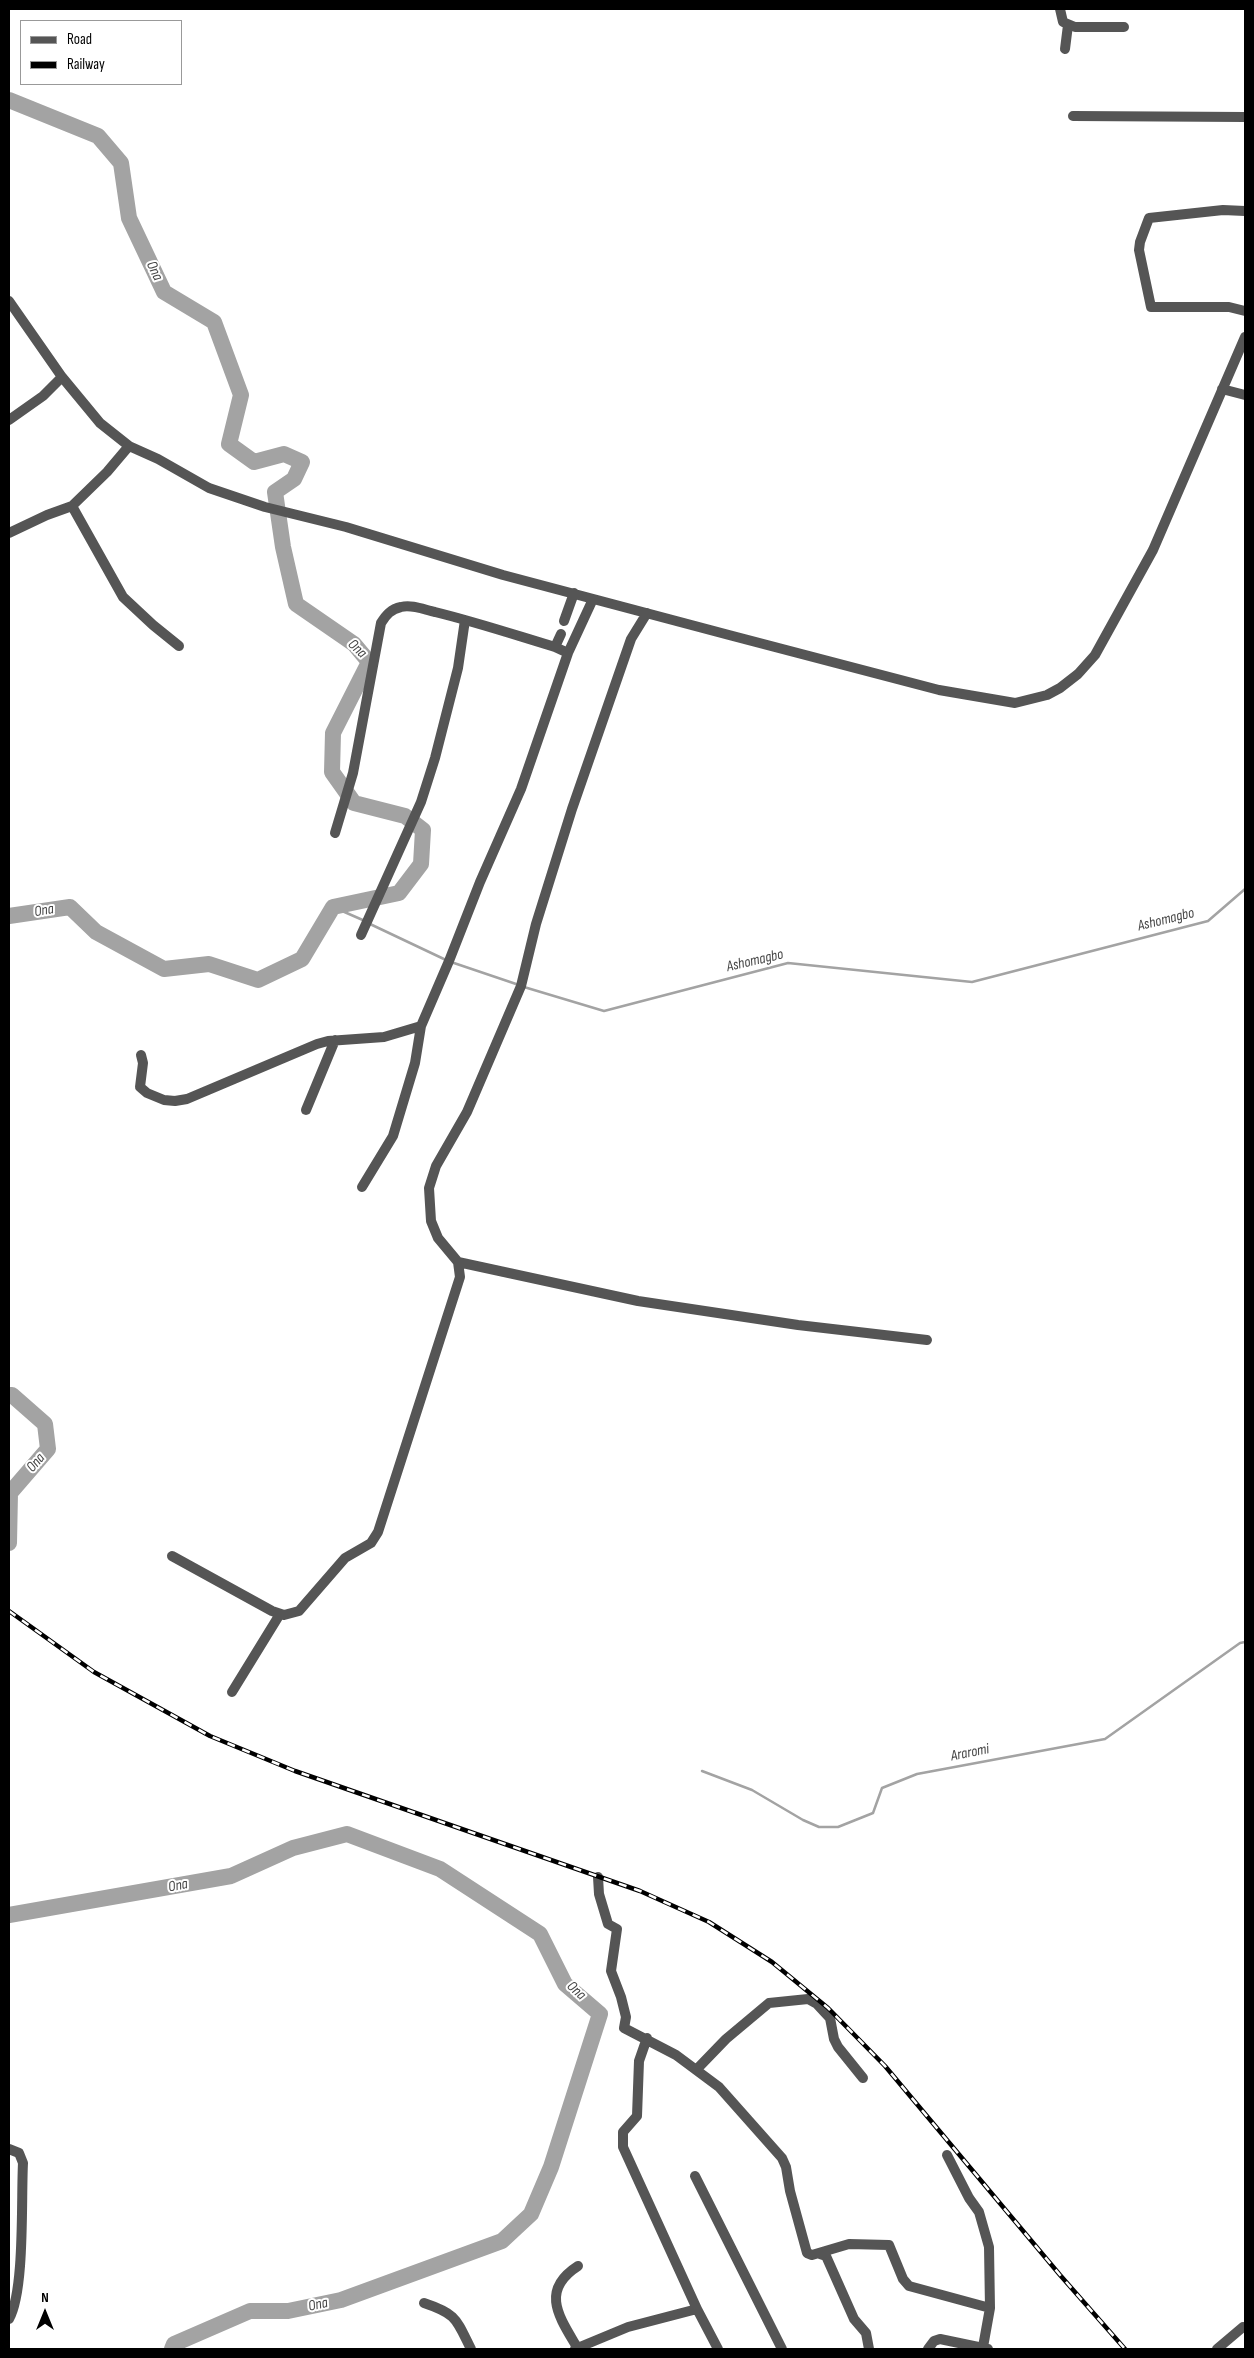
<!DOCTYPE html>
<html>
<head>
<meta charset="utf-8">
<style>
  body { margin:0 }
  #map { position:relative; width:1254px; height:2358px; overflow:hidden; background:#fff; font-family:"Sofia Sans Condensed",sans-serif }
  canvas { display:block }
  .frame { position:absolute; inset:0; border:10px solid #000; pointer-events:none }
  .legend { position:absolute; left:20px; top:20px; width:162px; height:65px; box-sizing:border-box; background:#fff; border:1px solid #999; margin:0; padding:6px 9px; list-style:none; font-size:15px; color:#000 }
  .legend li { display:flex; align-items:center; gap:10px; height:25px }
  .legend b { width:25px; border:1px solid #999 }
  .north { position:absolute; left:20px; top:2288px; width:50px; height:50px; -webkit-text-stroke:4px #fff; paint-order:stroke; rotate:0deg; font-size:14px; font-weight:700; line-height:20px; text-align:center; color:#000 }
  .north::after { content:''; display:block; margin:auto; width:18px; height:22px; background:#000; clip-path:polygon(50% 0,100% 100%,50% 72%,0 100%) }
</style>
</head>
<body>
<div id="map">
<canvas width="1254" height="2358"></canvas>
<div class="frame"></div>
<ul class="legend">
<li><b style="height:6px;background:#555"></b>Road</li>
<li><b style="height:6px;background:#000"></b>Railway</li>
</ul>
<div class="north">N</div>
</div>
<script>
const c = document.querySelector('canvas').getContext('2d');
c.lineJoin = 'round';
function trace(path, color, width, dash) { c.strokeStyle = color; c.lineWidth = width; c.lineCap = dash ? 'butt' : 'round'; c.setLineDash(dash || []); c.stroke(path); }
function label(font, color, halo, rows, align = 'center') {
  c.font = font + ' "Sofia Sans Condensed",sans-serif'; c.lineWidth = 4; c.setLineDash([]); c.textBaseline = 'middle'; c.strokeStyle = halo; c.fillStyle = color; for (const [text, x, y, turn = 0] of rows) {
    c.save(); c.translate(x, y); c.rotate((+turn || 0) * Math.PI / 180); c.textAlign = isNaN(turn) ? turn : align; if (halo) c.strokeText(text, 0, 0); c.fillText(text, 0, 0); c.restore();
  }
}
trace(new Path2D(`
  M333 907 365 921
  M370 924 446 960
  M451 962 519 985
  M524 987 604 1011 788 963 972 982 1208 921 1245 889
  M702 1771 752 1790 803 1820 819 1827H838L873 1813 882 1788 917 1774 1105 1739 1240 1643 1245 1642`), '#a3a3a3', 2.5);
trace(new Path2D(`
  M9 100 98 136 121 163 129 218 164 292 214 322 241 395 229 444 254 462 284 454 302 462 294 479 275 492 283 547 296 604 354 644 369 662 333 733 332 772 354 803 405 816 423 830 421 864 399 893 333 907 302 959 258 980 209 964 164 969 96 932 70 907 9 916
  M9 1395H12L45 1424 48 1449 10 1493 9 1543
  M9 1915 231 1876 293 1848 347 1834 440 1869 540 1934 565 1984 600 2014 551 2167 531 2214 502 2241 341 2300 288 2311H250L174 2344 172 2349`), '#a3a3a3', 16);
trace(new Path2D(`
  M1060 9 1063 22 1075 27H1124
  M1065 49 1068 25
  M1073 116 1245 117
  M1245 211 1223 210 1149 218 1140 242 1139 250 1151 307H1229L1245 311
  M9 301 62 377 100 423 129 446 158 459 209 488 265 507 346 527 503 575 729 635 939 690 1015 703 1047 695 1060 688 1078 674 1095 655 1153 550 1245 337
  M1222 389 1245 395
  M9 420 43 396 62 377
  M72 506 123 597 153 625 179 646
  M9 533 47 515 72 506 107 472 129 446
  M564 621 574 593
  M568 653 593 599
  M335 833 353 773 381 623C386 615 391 609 401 607 412 604 425 610 435 612 476 622 515 635 555 647
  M361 935 421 802 435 758 458 668 465 620
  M141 1055 143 1063 140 1087 147 1093 164 1100 175 1101 187 1099 317 1044 328 1041 384 1037 421 1026
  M306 1110 335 1040
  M362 1187 393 1136 415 1063 421 1026 449 961 480 882 521 789 568 653 555 647 561 634
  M458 1262 638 1301 798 1325 927 1340
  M172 1556 272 1611 284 1615 299 1611 345 1558 371 1543 378 1532 460 1277 458 1262 438 1238 431 1221 429 1188 436 1166 467 1112 521 986 536 924 572 809 631 639 647 613
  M232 1692 280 1614
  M598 1877 599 1894 608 1924 617 1929 611 1971 621 1997 626 2017 624 2028 676 2055 719 2087 782 2158 786 2167 790 2191 807 2253 812 2255 849 2244 889 2245 903 2279 909 2286 990 2308
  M647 2038 639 2061 637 2116 623 2132V2147L697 2309 718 2349
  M697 2069 726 2039 769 2003 808 1999 817 2004 830 2018 834 2039 838 2047 863 2078
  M9 2149 19 2153 23 2163C21 2199 25 2291 9 2319
  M947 2155 969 2198 979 2212 989 2247 990 2308 983 2347
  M695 2176 782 2349
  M820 2254 826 2256 854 2319 866 2333 869 2349
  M578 2266C539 2291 560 2318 578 2349
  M424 2303C457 2314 456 2319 471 2349
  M575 2349 628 2327 697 2309
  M928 2349 934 2341 940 2339 988 2349
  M1217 2349 1243 2327`), '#555', 10);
const rail = new Path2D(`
  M9 1611 94 1672 210 1736 295 1771 640 1891 709 1922 772 1962 828 2008 885 2066 1060 2275 1125 2349`);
trace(rail, '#000', 4.5);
trace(rail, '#fff', 2.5, [8]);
label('italic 15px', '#444', '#fff', [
  ["Ona",154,271,65],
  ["Ona",357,649,44],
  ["Ona",44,911,-9],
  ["Ashomagbo",1166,920,-14],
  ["Ashomagbo",755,961,-13],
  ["Ona",36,1463,-49],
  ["Araromi",970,1753,-11],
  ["Ona",178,1886,-10],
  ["Ona",576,1991,43],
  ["Ona",318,2305,-12]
]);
</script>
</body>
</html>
